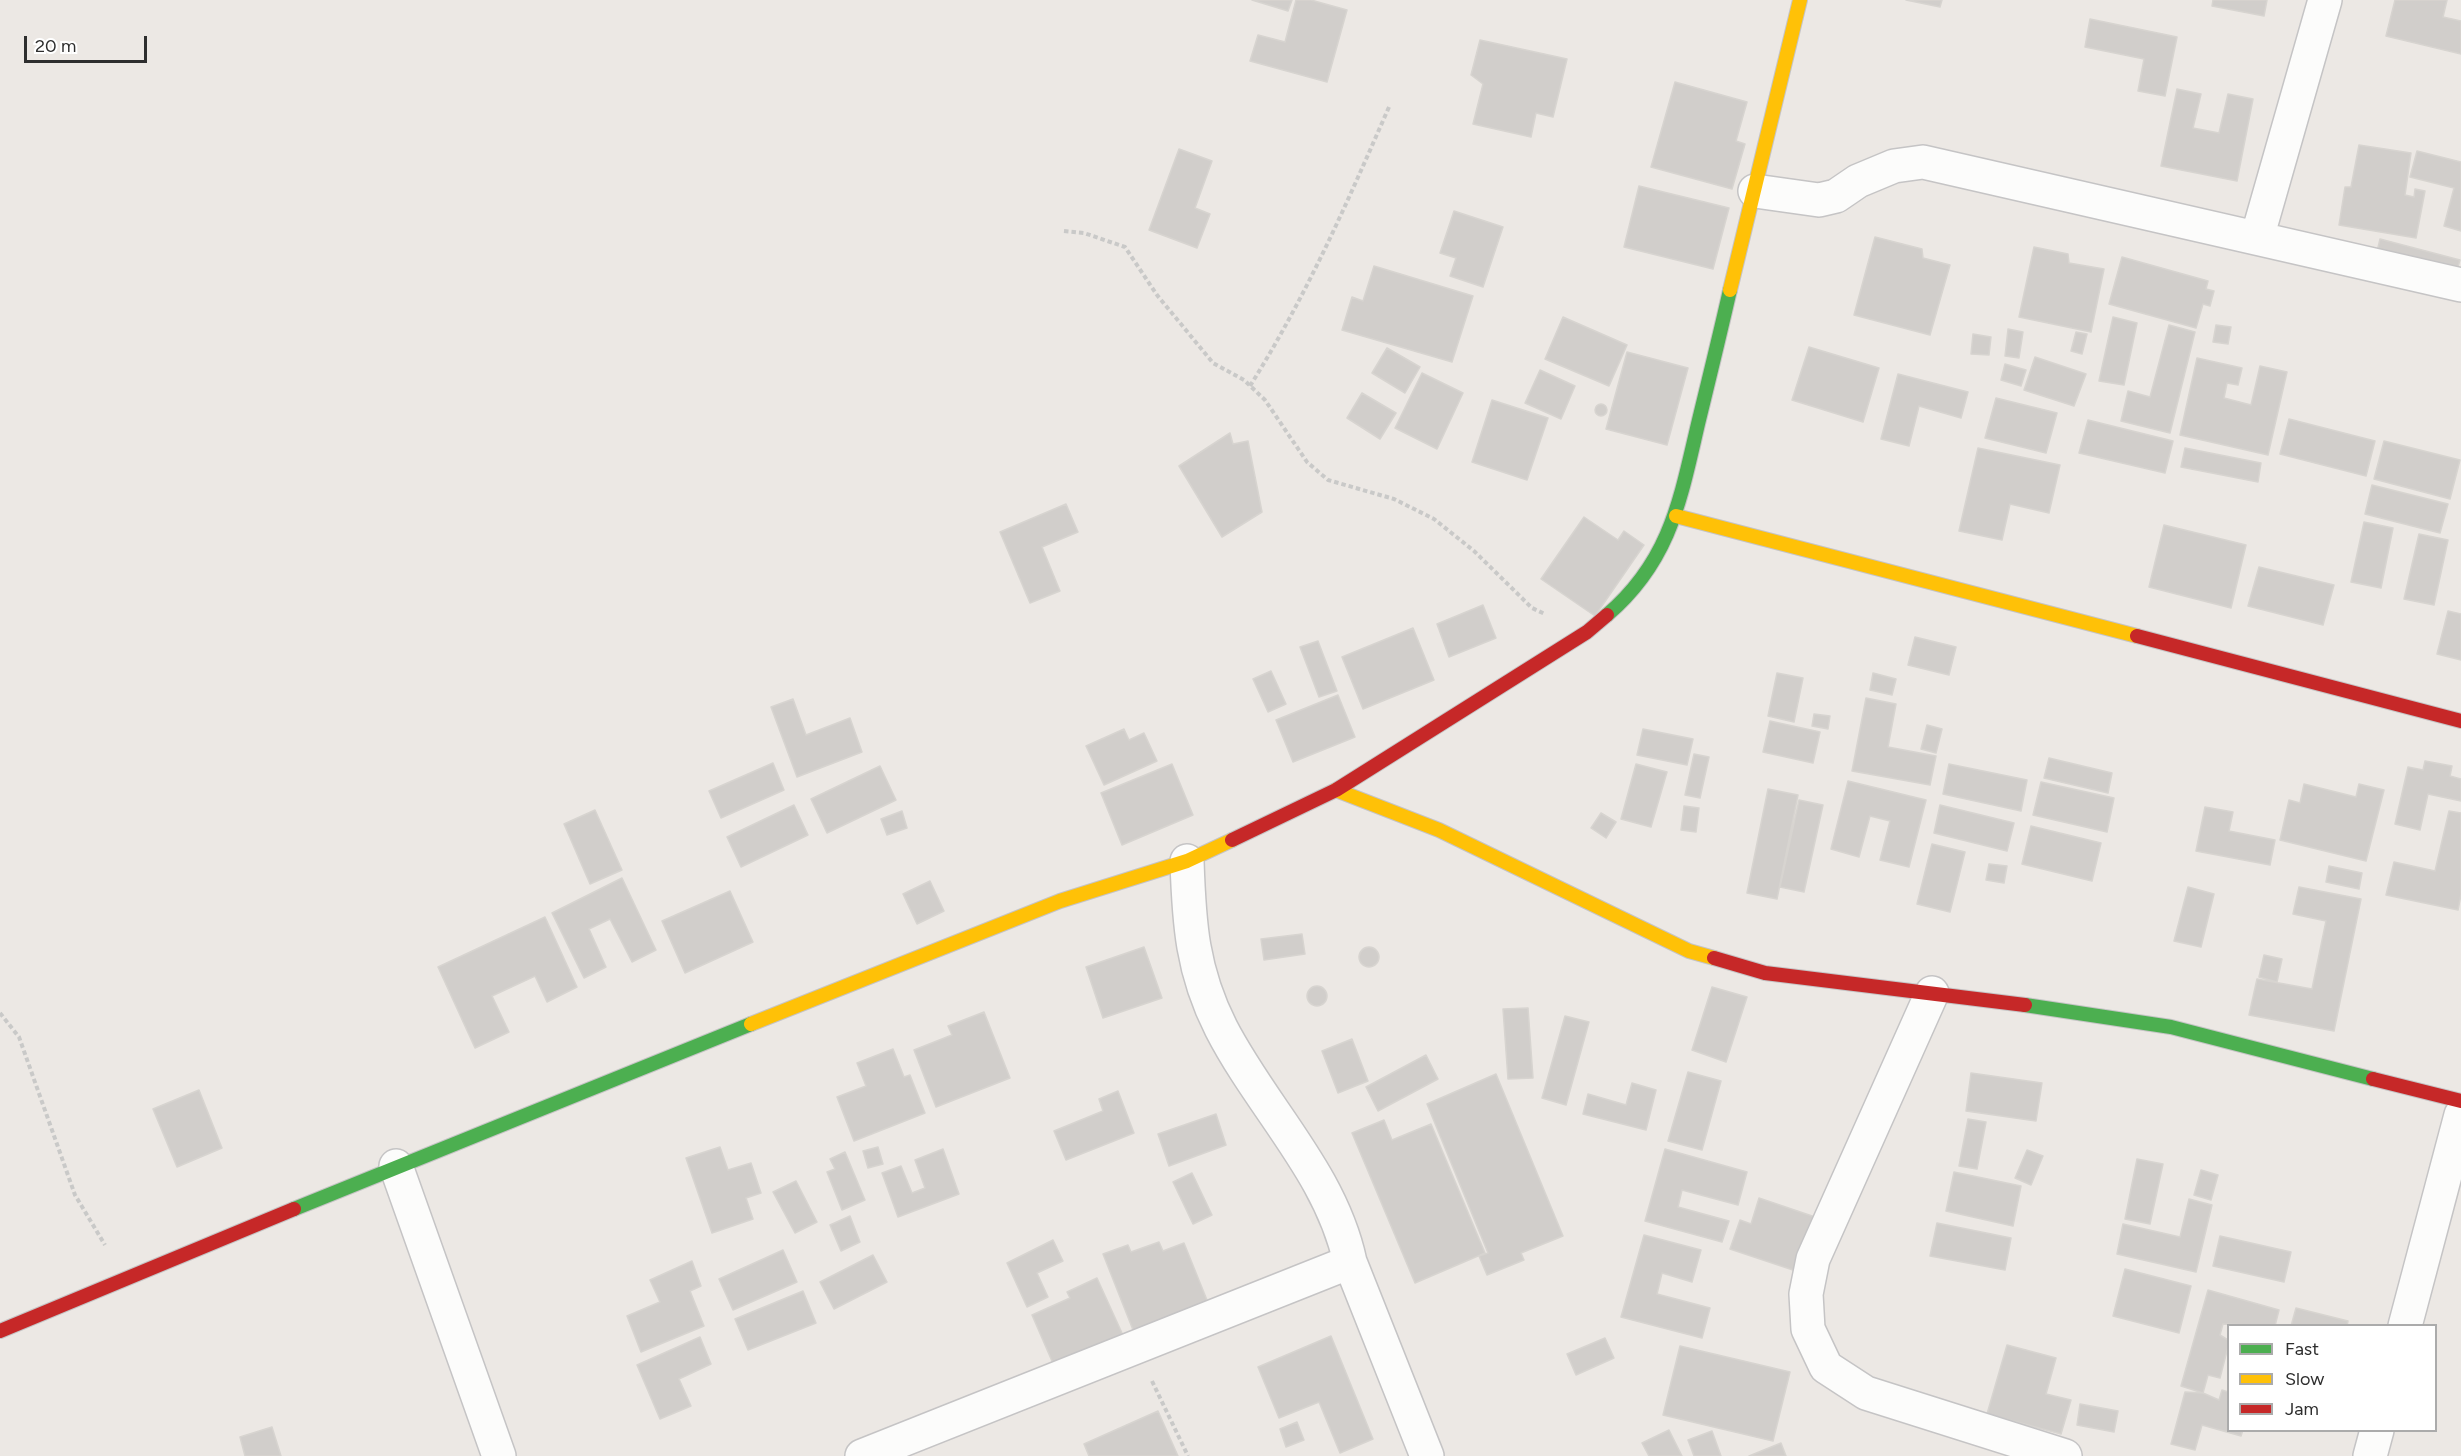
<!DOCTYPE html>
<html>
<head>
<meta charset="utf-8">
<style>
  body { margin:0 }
  #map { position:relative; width:2461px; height:1456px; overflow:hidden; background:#ece8e4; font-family:Figtree,sans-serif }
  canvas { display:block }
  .legend { position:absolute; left:2227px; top:1324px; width:210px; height:108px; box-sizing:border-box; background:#fff; border:2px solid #ababab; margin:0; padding:8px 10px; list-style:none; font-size:18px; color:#2e2e2e }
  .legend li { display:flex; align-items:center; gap:12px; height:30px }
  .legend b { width:30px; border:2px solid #ababab }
  .scale { position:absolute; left:24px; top:36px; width:123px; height:27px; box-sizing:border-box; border:3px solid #2e2e2e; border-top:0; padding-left:8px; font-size:18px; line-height:21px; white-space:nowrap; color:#2e2e2e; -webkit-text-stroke:4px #fff; paint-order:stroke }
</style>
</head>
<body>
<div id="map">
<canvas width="2461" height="1456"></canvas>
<ul class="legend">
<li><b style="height:8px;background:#4caf50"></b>Fast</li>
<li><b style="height:8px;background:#ffc107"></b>Slow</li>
<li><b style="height:8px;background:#c62828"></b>Jam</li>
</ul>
<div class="scale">20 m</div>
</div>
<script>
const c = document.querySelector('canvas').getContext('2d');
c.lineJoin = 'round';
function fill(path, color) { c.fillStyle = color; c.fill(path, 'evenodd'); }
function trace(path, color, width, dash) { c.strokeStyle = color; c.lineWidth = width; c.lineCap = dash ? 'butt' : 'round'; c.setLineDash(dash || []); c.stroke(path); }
const building = new Path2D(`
  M1252 0H1292L1288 11Z
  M1296 0H1311L1347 10 1327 82 1250 61 1258 35 1285 42Z
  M1906 0H1942L1940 7Z
  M2213 0H2267L2264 16 2212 6Z
  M2395 0H2447L2443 17 2461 21V54L2386 36Z
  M2090 19 2177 37 2165 96 2138 91 2144 59 2085 47Z
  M1480 40 1567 59 1553 117 1536 113 1531 137 1473 124 1483 84 1471 75Z
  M1675 82 1747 102 1736 141 1745 144 1732 189 1651 167Z
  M2177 89 2201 94 2193 128 2219 133 2228 94 2253 99 2237 181 2161 166Z
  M2359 145 2411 153 2405 195 2414 197 2415 189 2425 191 2416 238 2339 225 2345 187H2351Z
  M1179 149 1212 161 1195 208 1210 214 1197 248 1149 230Z
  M2417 151 2461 162V231L2444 226 2454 188 2410 177Z
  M1639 186 1729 208 1713 269 1624 247Z
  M1454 211 1503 227 1483 287 1450 276 1456 258 1440 253Z
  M1875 237 1922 249 1923 258 1950 265 1930 335 1854 315Z
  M2380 239 2460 260 2455 277 2376 256Z
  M2034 247 2068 254 2069 263 2104 269 2091 332 2019 317Z
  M2122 257 2208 281 2206 289 2214 291 2210 306 2203 304 2196 328 2109 304Z
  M1374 266 1473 296 1452 362 1342 330 1352 297 1363 301Z
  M1563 317 1627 345 1609 386 1545 359Z
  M2113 317 2137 323 2124 385 2099 381Z
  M2169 325 2195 332 2170 433 2121 421 2128 391 2150 397Z
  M2216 325 2231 327 2228 344 2213 342Z
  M2008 329 2023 332 2019 358 2005 356Z
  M2076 332 2087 334 2082 354 2071 351Z
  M1973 334 1991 337 1989 355 1971 354Z
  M1809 347 1879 368 1863 422 1792 400Z
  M1387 348 1420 367 1405 393 1372 373Z
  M1627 352 1688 368 1667 445 1606 429Z
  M2035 357 2086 374 2074 406 2024 390Z
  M2197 358 2242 368 2238 385 2227 383 2224 398 2251 405 2260 366 2287 372 2268 455 2180 435Z
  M2005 364 2026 370 2021 386 2001 380Z
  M1540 370 1575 386 1561 419 1525 403Z
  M1422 373 1463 393 1437 449 1395 428Z
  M1898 374 1968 392 1961 418 1919 406 1909 446 1881 439Z
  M1362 393 1396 413 1380 439 1347 418Z
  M1996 398 2057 413 2046 453 1985 438Z
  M1492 400 1548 418 1527 480 1472 462Z
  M1595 410a6 6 0 1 1 12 0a6 6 0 1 1-12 0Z
  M2289 419 2375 441 2366 476 2280 454Z
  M2088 420 2173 441 2165 473 2079 453Z
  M1230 433 1233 444 1248 441 1262 512 1222 537 1179 466Z
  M2384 441 2460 460 2450 499 2374 479Z
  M1978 448 2060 465 2049 513 2010 504 2002 540 1959 531Z
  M2185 448 2261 463 2258 482 2181 467Z
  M2372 485 2448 504 2440 533 2365 514Z
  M1066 504 1078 532 1042 547 1060 591 1030 603 1000 532Z
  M1584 517 1618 540 1624 531 1644 545 1595 616 1541 579Z
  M2364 522 2393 528 2381 588 2351 582Z
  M2164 525 2246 545 2231 608 2149 587Z
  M2419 534 2448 540 2434 605 2404 599Z
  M2259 567 2334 585 2323 625 2248 606Z
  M1483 605 1496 638 1449 657 1437 624Z
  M2448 611 2461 614V660L2437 654Z
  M1413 628 1434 680 1363 709 1342 657Z
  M1915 637 1956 647 1949 675 1908 665Z
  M1318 641 1337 691 1319 697 1300 647Z
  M1271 671 1286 704 1268 712 1253 679Z
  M1777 673 1803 678 1794 722 1768 716Z
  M1873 673 1896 679 1892 695 1870 690Z
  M1338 695 1355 737 1293 762 1276 720Z
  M1866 698 1896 704 1888 747 1936 756 1930 785 1852 771Z
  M793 699 806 735 850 718 862 752 797 777 771 707Z
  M1814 714 1830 716 1828 729 1812 726Z
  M1770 721 1820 732 1813 763 1763 752Z
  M1927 725 1942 729 1936 753 1921 749Z
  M1124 729 1129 740 1144 733 1157 761 1104 785 1086 746Z
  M1643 729 1693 739 1687 765 1637 755Z
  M1694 754 1709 757 1700 798 1685 795Z
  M2049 758 2112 773 2108 793 2044 778Z
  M2425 761 2452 766 2450 776 2461 779V801L2428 794 2420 830 2395 824 2408 767 2423 770Z
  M773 763 784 790 721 818 709 791Z
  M1172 764 1193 815 1122 845 1101 793Z
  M1636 764 1667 772 1651 827 1621 819Z
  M1949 764 2027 780 2021 811 1943 794Z
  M880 766 896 800 827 833 811 799Z
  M1848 781 1926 800 1909 867 1880 860 1890 821 1870 816 1859 857 1831 849Z
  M2041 782 2114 798 2107 832 2033 815Z
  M2304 784 2356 797 2359 784 2384 790 2366 861 2280 840 2289 800 2300 803Z
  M1768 789 1798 795 1777 899 1747 893Z
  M1799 800 1823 805 1804 892 1780 887Z
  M794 805 808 835 741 867 727 837Z
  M1940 805 2014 823 2007 851 1934 833Z
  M1684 806 1699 808 1696 832 1681 830Z
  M2205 807 2233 812 2229 831 2275 840 2270 865 2196 851Z
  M595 810 622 870 590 884 564 824Z
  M902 811 907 828 887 835 881 819Z
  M2449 811 2461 813V895L2458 910 2386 895 2394 862 2435 871Z
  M1601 813 1616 822 1606 838 1591 828Z
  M2031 826 2101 843 2092 881 2022 864Z
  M1932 844 1965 852 1950 912 1917 904Z
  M1989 864 2007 866 2004 883 1986 880Z
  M2329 866 2362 873 2359 889 2326 882Z
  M622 878 656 950 632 962 610 919 589 929 606 967 584 978 552 913Z
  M930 881 944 911 917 924 903 894Z
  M2188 887 2214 894 2201 947 2174 941Z
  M2299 887 2361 899 2334 1031 2249 1015 2257 979 2312 989 2326 921 2293 914Z
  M730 891 753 942 685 973 662 921Z
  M545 917 577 987 547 1002 535 976 492 996 509 1032 475 1048 438 967Z
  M1302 934 1305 954 1264 960 1261 939Z
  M1359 957a10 10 0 1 1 20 0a10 10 0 1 1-20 0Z
  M1144 947 1162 998 1103 1018 1086 967Z
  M2264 955 2282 959 2277 982 2259 977Z
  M1307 996a10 10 0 1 1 20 0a10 10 0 1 1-20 0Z
  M1712 987 1747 997 1726 1062 1692 1050Z
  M1528 1008 1533 1078 1508 1079 1503 1009Z
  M984 1012 1010 1078 936 1107 914 1050 952 1035 948 1026Z
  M1565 1016 1589 1022 1566 1105 1542 1098Z
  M1352 1039 1368 1081 1338 1093 1322 1051Z
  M893 1049 904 1077 910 1075 925 1113 854 1141 837 1097 866 1086 857 1063Z
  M1426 1055 1438 1079 1378 1111 1366 1087Z
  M1688 1072 1721 1081 1702 1150 1668 1141Z
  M1971 1073 2042 1083 2036 1121 1966 1111Z
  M1496 1074 1563 1236 1521 1253 1524 1260 1487 1275 1479 1256 1488 1253 1427 1104Z
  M1632 1083 1656 1090 1646 1130 1583 1114 1588 1094 1626 1105Z
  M199 1090 222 1148 177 1167 153 1109Z
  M1118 1091 1134 1133 1066 1160 1054 1131 1103 1111 1099 1099Z
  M1216 1114 1226 1145 1169 1166 1158 1134Z
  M1968 1119 1986 1122 1977 1169 1959 1166Z
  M1384 1120 1392 1140 1431 1124 1485 1253 1415 1283 1352 1133Z
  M720 1147 728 1170 751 1163 761 1193 746 1198 753 1219 712 1233 686 1158Z
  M878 1147 883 1164 868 1168 863 1151Z
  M943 1149 959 1194 898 1217 882 1173 901 1166 912 1193 925 1188 915 1160Z
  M1665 1149 1747 1172 1738 1205 1682 1190 1678 1207 1729 1221 1722 1242 1645 1221Z
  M2027 1150 2043 1156 2031 1185 2015 1178Z
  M845 1152 865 1200 842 1210 827 1172 835 1169 830 1159Z
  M2137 1159 2163 1164 2150 1224 2125 1219Z
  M2201 1170 2218 1175 2211 1200 2194 1195Z
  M1954 1172 2021 1186 2013 1226 1946 1211Z
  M1192 1173 1212 1215 1193 1224 1173 1182Z
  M796 1181 817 1222 795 1233 773 1192Z
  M1759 1198 1821 1219 1802 1273 1730 1249 1740 1220 1751 1224Z
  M2189 1199 2212 1205 2196 1272 2117 1254 2123 1224 2180 1237Z
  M850 1216 860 1242 841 1251 830 1225Z
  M1937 1223 2011 1238 2005 1270 1930 1256Z
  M1644 1235 1701 1250 1692 1282 1662 1273 1657 1294 1710 1308 1702 1338 1621 1317Z
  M2220 1236 2291 1252 2284 1282 2213 1266Z
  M1053 1240 1063 1261 1037 1273 1048 1297 1027 1307 1007 1263Z
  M1159 1242 1163 1251 1184 1243 1209 1305 1135 1335 1103 1254 1128 1245 1131 1252Z
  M783 1250 797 1282 733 1310 719 1279Z
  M873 1255 887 1282 834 1309 820 1282Z
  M692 1261 701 1286 690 1291 704 1326 641 1352 627 1316 660 1302 650 1280Z
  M2125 1269 2191 1286 2179 1333 2113 1316Z
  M1097 1278 1127 1344 1058 1375 1032 1315 1070 1298 1067 1292Z
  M2208 1290 2279 1310 2275 1326 2223 1324 2220 1335 2228 1340V1347L2220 1378 2208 1375 2203 1393 2181 1386Z
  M803 1291 816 1323 748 1350 735 1319Z
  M2296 1308 2348 1321 2347 1326H2291Z
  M1331 1336 1373 1439 1340 1453 1319 1402 1279 1418 1258 1367Z
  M700 1337 711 1364 679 1379 691 1406 660 1419 637 1365Z
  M1605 1338 1614 1358 1576 1375 1567 1354Z
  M2007 1345 2056 1358 2046 1394 2071 1400 2061 1434 1987 1414Z
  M1680 1346 1790 1372 1773 1441 1663 1415Z
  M2222 1390 2228 1392V1430H2243L2241 1436 2202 1425 2195 1450 2171 1444 2185 1392 2203 1393 2219 1400Z
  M2080 1404 2118 1411 2114 1432 2077 1425Z
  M1158 1411 1178 1456H1089L1084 1444Z
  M1297 1422 1304 1440 1286 1447 1280 1429Z
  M272 1427 281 1456H245L240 1437Z
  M1669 1430 1682 1456H1649L1642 1443Z
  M1712 1431 1721 1456H1694L1688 1440Z
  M1781 1443 1786 1456H1749Z`);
fill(building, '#d1cecb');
trace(building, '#d7d4d0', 1.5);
const street = new Path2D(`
  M1755 191 1819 200 1836 196 1858 181 1894 166 1923 162 2461 285
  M2257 238 2325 0
  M1187 861C1189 923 1192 971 1221 1028 1262 1108 1331 1173 1350 1262L1427 1456
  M1932 993 1813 1259 1806 1294 1808 1329 1826 1367 1866 1393 2065 1456
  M396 1166 499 1456
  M2405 1326 2461 1115
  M862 1456 1350 1262
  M2370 1456 2377 1430`);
const fast = new Path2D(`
  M1607 615C1670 561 1680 501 1698 424 1709 379 1720 334 1730 290
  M2025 1005 2171 1027 2373 1079
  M294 1209 751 1024`);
const slow = new Path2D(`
  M1730 290 1800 0
  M1676 516 2137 636
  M1336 790 1439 830 1689 951 1714 958
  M751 1024 1060 901 1187 861 1232 840`);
const jam = new Path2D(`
  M2137 636 2461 721
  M1232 840 1336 790 1587 632 1607 615
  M1714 958 1765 973 2025 1005
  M2373 1079 2461 1101
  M0 1331 294 1209`);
trace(street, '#c5c4c5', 36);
trace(fast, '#c5c4c5', 16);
trace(slow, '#c5c4c5', 16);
trace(jam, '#c5c4c5', 16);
trace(new Path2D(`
  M1064 231 1084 233 1125 247 1157 295 1213 363 1244 380 1265 400 1307 462 1328 480 1394 499 1434 519 1474 551 1532 608 1545 614
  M1250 386C1307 295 1346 205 1389 107
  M0 1013 19 1037 75 1195 105 1245
  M1152 1381 1188 1456`), '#c9c9c8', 4, [4.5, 3]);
trace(street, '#fcfcfb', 33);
trace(fast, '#4caf50', 14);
trace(slow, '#ffc107', 14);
trace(jam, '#c62828', 14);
</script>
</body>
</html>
